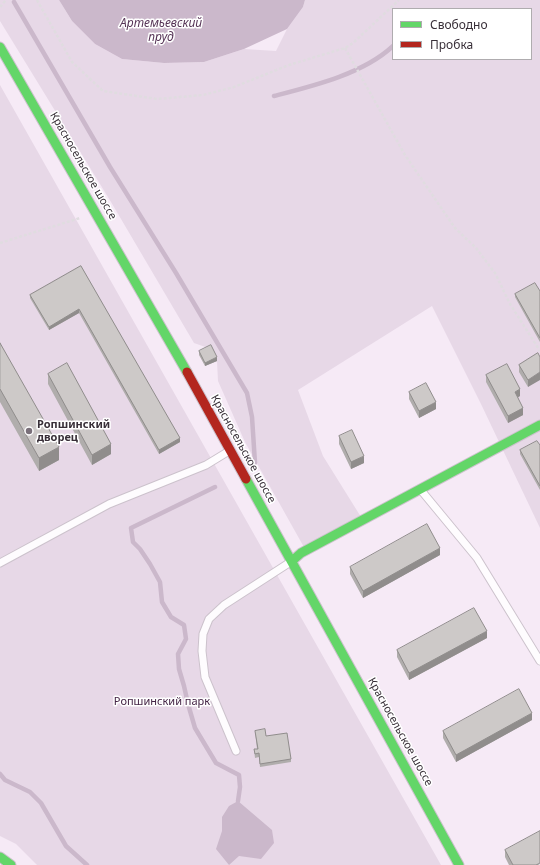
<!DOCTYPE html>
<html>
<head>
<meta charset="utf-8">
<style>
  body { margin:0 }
  #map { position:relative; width:540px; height:865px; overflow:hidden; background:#f6eaf6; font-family:"Noto Sans",sans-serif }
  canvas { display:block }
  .legend { position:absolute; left:392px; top:8px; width:140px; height:52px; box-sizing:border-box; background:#fff; border:1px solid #afacaf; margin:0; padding:5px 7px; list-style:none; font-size:12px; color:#382f38 }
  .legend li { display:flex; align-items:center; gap:8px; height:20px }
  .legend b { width:20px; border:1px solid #afacaf }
</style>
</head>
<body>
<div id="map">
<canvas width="540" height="865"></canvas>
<ul class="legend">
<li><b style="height:5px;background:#63d668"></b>Свободно</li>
<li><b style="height:5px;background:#b3261e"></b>Пробка</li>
</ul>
</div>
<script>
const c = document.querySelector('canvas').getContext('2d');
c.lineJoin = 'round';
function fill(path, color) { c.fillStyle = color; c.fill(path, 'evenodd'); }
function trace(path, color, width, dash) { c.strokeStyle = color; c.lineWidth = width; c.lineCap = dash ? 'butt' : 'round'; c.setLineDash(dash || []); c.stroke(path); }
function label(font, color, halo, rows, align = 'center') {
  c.font = font + ' "Noto Sans",sans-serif'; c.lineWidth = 3; c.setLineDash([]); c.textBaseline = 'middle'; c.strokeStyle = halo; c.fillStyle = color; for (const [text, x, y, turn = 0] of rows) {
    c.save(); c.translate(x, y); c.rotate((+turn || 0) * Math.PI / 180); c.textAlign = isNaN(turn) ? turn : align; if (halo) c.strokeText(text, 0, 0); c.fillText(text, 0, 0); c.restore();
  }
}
fill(new Path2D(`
  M0 0H59L72 21 95 44 122 59 164 63 204 62 244 49 276 51 287 29 303 7 305 0H540V528L481 404 432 306 298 390 323 456 361 517 305 549 245 442 218 381 217 361 211 349 194 343 111 202 0 21ZM393 9H531V59H393Z
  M0 85 441 865H37L16 844 0 836Z`), '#e7d8e7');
fill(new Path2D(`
  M59 0H305L303 7 287 29 244 49 204 62 164 63 122 59 95 44 72 21Z
  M238 801 272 830 274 843 261 859 239 856 229 865 216 849 222 831V817L229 806Z`), '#cbb8cb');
trace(new Path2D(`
  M14 2 110 167 176 273 247 393 252 417 255 463
  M274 96C313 86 363 74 393 46
  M215 487 131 528 133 542 140 549 150 564 160 582 162 602 171 617 184 625 186 639 178 654 179 669 184 686 188 704 195 728 216 763 239 775 240 787 238 801
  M0 774 5 780 30 792 41 803 66 846 87 865`), '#cbb8cb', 4.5);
const lane = new Path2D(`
  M420 489 477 558 540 661
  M0 563 109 504 206 465 229 451
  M236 751 205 677 202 651 203 634 209 619 224 605 292 561`);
const fast = new Path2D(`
  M0 47 187 372
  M246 479 459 865
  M292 561 301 553 540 425
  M0 857 11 865`);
const jam = new Path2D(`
  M187 372 246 479`);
trace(lane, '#ccc2cc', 9);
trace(fast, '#ccc2cc', 11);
trace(jam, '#ccc2cc', 11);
trace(new Path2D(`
  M37 0 72 62 103 91 157 99 203 95 234 87 289 65 345 48 353 43 399 0
  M0 7 6 0
  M345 48 405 155 455 228 476 248 495 273 510 304 540 351
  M0 243 80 218`), '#e0dce0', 2.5, [3, 2]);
trace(lane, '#fefcfe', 7);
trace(fast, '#63d668', 9);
trace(jam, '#b3261e', 9);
fill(new Path2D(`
  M81 266 180 442 159 454 79 313 49 330 30 298V295Z
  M540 291V342L515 297V294Z
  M0 343 59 460 39 471 0 402Z
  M199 351 217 361 205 366 199 355Z
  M538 353 528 387 519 372V365Z
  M48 374 111 454 92 465 48 384Z
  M486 375 520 396 518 397 523 415 508 423 486 382Z
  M409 392 436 409 419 418 409 399Z
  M339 436 364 463 351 469 339 444Z
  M540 445V490L520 454V450Z
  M440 555 363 598 350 574V567Z
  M487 638 409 680 397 657V650Z
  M532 720 456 762 443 738V731Z
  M255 731 266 736 291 759V762L260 767 259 757 255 758 254 749H257Z
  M505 850 540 865H509L505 857Z`), '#b0adac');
fill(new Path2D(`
  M79 309V313L49 330V327Z
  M217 357V361L205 366V363Z
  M540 372V380L528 387V380Z
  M520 389V396L515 399V392Z
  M436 402V409L419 418V411Z
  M523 408V415L508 423V416Z
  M180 438V442L159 454V450Z
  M111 444V454L92 465V455Z
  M59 447V460L39 471V458Z
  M364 456V463L351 469V462Z
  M440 548V555L363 598V591Z
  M487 631V638L409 680V673Z
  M532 713V720L456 762V755Z`), '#908d8c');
const building = new Path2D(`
  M81 266 180 438 159 450 79 309 49 327 30 295Z
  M535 283 540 291V338L515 294Z
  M0 343 59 447 39 458 0 389Z
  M211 345 217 357 205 363 199 351Z
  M538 353 540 357V372L528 380 519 365Z
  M67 363 111 444 92 455 48 374Z
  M507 364 520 389 515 392 523 408 508 416 486 375Z
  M426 383 436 402 419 411 409 392Z
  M352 430 364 456 351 462 339 436Z
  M537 441 540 445V486L520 450Z
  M427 524 440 548 363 591 350 567Z
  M474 608 487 631 409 673 397 650Z
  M519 689 532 713 456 755 443 731Z
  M265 729 266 736 287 733 291 759 260 764 259 753 255 754 254 749H258L255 731Z
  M540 831V863L536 865H513L505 850Z`);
fill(building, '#cdc9c8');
trace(building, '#908d8c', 1);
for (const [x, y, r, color] of [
  [29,431,4,"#7a707a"]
]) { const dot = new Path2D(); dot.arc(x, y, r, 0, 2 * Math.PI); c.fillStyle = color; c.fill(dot); trace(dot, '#fff', 1.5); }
label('11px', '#382f38', '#fff', [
  ["Красносельское шоссе",83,166,60],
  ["Красносельское шоссе",243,449,61],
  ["Красносельское шоссе",400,732,61]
]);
label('bold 11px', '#382f38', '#fff', [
  ["Ропшинский",37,425],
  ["дворец",37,438]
], 'left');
label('11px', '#432344', '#fff', [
  ["Ропшинский парк",162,702]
]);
label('italic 12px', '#573557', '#fff', [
  ["Артемьевский",161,24],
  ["пруд",161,38]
]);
</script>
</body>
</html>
